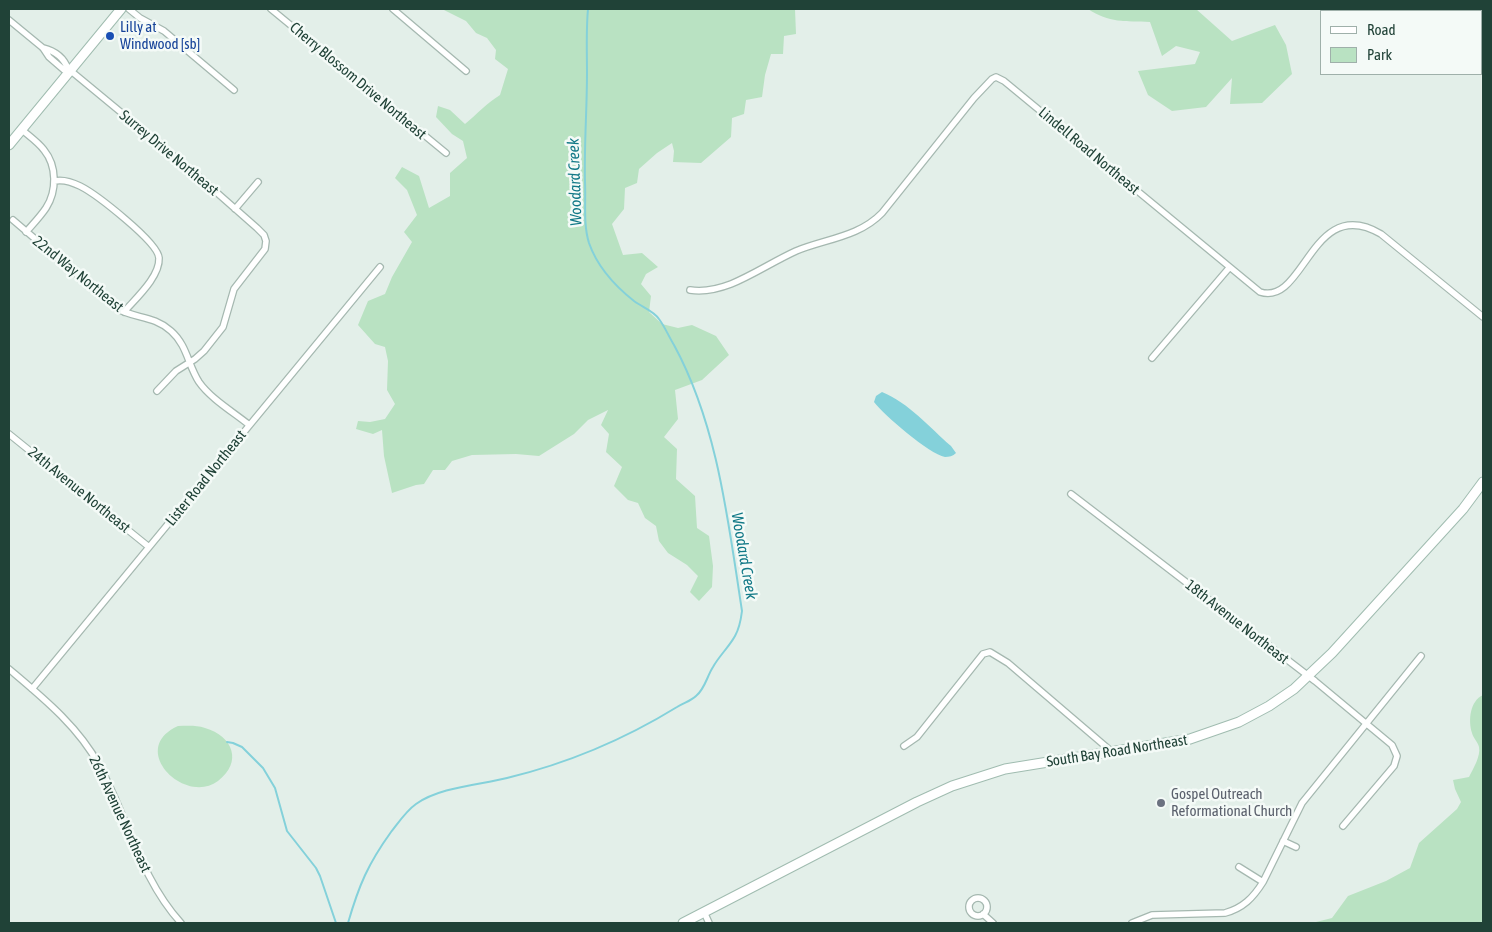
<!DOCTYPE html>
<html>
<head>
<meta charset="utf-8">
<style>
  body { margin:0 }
  #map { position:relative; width:1492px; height:932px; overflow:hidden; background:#e3efe9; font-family:"Asap Condensed",sans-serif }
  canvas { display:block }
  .frame { position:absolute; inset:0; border:10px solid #204237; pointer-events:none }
  .legend { position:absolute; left:1320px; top:10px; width:162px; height:65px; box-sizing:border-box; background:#f4faf7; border:1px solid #9fb0aa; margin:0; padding:6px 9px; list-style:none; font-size:15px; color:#204237 }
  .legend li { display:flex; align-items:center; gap:10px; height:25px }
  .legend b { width:25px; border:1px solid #9fb0aa }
</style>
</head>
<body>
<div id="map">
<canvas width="1492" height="932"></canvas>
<div class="frame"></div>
<ul class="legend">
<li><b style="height:6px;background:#fff"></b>Road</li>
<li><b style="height:14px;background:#b9e2c2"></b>Park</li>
</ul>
</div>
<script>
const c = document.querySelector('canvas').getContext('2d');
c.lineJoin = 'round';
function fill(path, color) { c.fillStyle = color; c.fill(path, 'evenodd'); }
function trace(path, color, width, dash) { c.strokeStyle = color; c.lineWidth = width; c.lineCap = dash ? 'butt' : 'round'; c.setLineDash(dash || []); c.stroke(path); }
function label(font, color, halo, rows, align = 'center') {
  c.font = font + ' "Asap Condensed",sans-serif'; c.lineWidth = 5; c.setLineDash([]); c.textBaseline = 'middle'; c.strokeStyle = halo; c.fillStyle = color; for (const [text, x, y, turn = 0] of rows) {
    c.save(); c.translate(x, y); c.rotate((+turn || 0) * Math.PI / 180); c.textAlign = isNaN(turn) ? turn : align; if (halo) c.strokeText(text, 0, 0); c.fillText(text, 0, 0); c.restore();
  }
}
fill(new Path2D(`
  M442 9H795L796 34 784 36 783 54H771L765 75 762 97 746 100 744 114 732 118 731 137 701 163 673 162 674 151 672 143 657 153 639 169 637 183 625 188 624 209 612 224 623 255 642 253 658 267 646 274 641 284 651 296 649 312 662 324 678 328 692 325 716 336 729 355 702 380 675 390 678 419 664 437 677 449 676 479 695 496 697 528 709 536 713 566 712 587 699 601 690 592 698 576 687 565 668 553 659 541 656 526 645 518 638 503 628 500 614 486 622 467 606 452 609 434 601 425 608 410 588 420 574 434 539 456 516 454 472 455 452 461 445 470H433L424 484 416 485 392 493 384 456 382 430 373 434 356 429 358 421 370 422 385 419 395 404 387 390 388 361 385 347 375 344 358 325 368 301 385 294 392 277 412 242 404 232 417 215 407 190 395 178 402 167 419 176 429 208 450 196V173L467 158 463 141 452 134 436 117 438 106 450 110 465 124C477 114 487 103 500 95L508 69 495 59 496 50 487 38 476 33 466 21Z
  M1088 9H1196L1232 41 1275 25 1286 45 1292 74 1262 103 1230 104 1232 78 1206 107 1172 111 1148 95 1138 71 1195 64 1200 52 1176 46 1162 56 1150 22C1125 21 1109 23 1088 9Z
  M1483 695V923H1312L1332 918 1348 896 1386 881 1410 868 1419 843 1457 809 1461 802 1455 789 1453 780 1469 777C1473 769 1481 756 1479 747 1478 742 1473 738 1472 733 1468 720 1470 701 1483 695Z
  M178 726C187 726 196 725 205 728 233 736 243 762 218 781 185 806 127 749 178 726Z`), '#b9e2c2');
fill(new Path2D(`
  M882 392C909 403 929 427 951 446L956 453C953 456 949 457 945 457 929 454 884 415 874 402L876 396Z`), '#84d1da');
trace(new Path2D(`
  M227 742 233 743 242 747 263 768 275 788 287 831 316 868 320 876 336 923
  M348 923C359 885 368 864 391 832 399 822 406 811 416 804 440 787 479 785 507 778 565 764 625 739 677 707 683 703 691 701 696 696 705 689 707 676 713 667 719 656 729 647 735 636 739 629 741 619 742 611 728 521 718 426 674 345 669 337 665 327 659 319 654 311 642 307 634 301 615 286 597 266 589 243 583 224 586 202 585 182 584 146 587 110 587 73 587 51 586 30 588 9`), '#84d1da', 2);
const street = new Path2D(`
  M129 9 140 18 164 31 234 90
  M271 9 446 153
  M393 9 466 71
  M9 20 43 48 49 57 64 70 68 69 71 71 198 176 257 228 264 235 266 241 265 249 234 289 223 327 204 351 195 359 176 371 157 391
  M43 48C55 51 64 58 68 69
  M1481 63 1483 65
  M21 129C29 136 38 142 44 150 57 166 57 191 46 208 40 217 33 224 26 232
  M54 181C63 179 72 182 80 186 96 194 158 242 159 258 160 277 135 299 124 312
  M235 209 258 182
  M13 220 116 308C135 319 153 315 171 331 187 345 188 365 199 382 210 398 233 412 248 424
  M690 290C703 292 718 289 731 284 753 275 774 261 796 251 825 239 859 237 882 213L974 98 992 79 996 77 1004 81 1260 292C1305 307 1311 193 1381 234L1483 317
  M1152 358 1229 268
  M9 434 149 547
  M1071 494 1315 681 1392 745 1397 756 1394 766 1343 826
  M9 669C42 697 78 726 99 765 128 818 140 878 181 923
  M32 689 380 267
  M904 746 917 737 983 654 990 652 1008 663 1111 751
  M1283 841 1296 847
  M1239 867 1263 882
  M969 907a9 9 0 1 1 18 0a9 9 0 1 1-18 0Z
  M704 912 709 923
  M983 914 993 923
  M1132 923 1152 915 1225 913C1243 908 1253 898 1263 882L1302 803 1421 656`);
const secondary = new Path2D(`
  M9 145 121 9
  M683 923 917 802 952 786 1005 769 1190 739 1239 722 1269 706 1294 689 1332 653 1463 509 1483 482`);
trace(street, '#a5b8b0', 8);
trace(secondary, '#a0bcb0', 11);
trace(street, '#fff', 5.5);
trace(secondary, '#fff', 9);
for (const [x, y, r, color] of [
  [110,36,5,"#1a4fb4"],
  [1161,803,5,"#6b7280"]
]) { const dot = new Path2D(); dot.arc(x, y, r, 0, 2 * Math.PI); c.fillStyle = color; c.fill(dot); trace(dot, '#f4faf7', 2); }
label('15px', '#164399', '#f4faf7', [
  ["Lilly at",120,27],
  ["Windwood [sb]",120,44]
], 'left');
label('15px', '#204237', '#f4faf7', [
  ["Cherry Blossom Drive Northeast",358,81,40],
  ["Lindell Road Northeast",1089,151,40],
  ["Surrey Drive Northeast",169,153,40],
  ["22nd Way Northeast",78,274,39],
  ["Lister Road Northeast",206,478,-51],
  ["24th Avenue Northeast",79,490,39],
  ["18th Avenue Northeast",1237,622,38],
  ["South Bay Road Northeast",1117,751,-9],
  ["26th Avenue Northeast",120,814,65]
]);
label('15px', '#5b616d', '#f4faf7', [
  ["Gospel Outreach",1171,794],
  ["Reformational Church",1171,811]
], 'left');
label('italic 16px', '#127987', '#f4faf7', [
  ["Woodard Creek",575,182,-92],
  ["Woodard Creek",744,556,80]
]);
</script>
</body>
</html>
